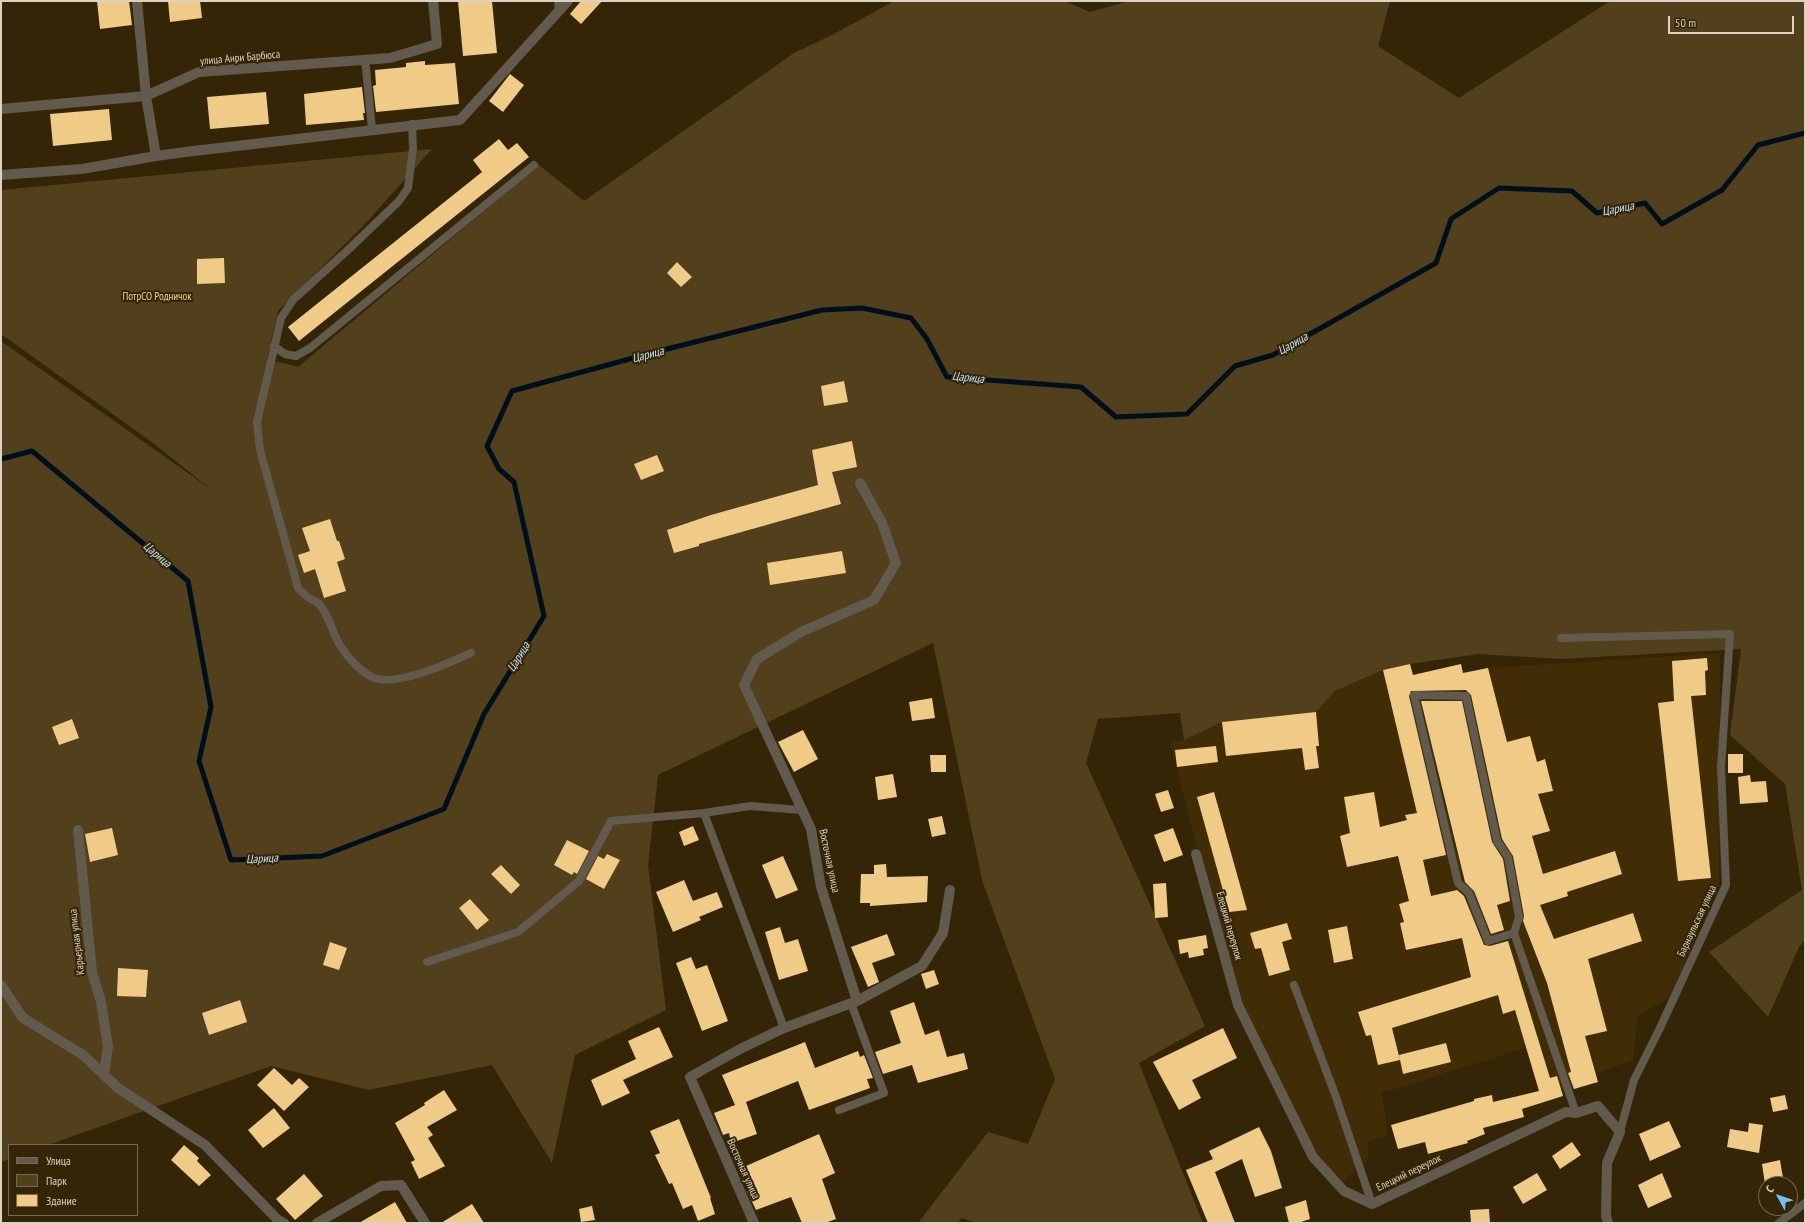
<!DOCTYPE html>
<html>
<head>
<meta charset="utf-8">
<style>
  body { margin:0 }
  #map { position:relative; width:1806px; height:1224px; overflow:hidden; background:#342507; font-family:"PT Sans Narrow",sans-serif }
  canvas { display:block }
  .frame { position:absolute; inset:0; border:2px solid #dcd2c2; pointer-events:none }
  .legend { position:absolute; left:8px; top:1144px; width:130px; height:72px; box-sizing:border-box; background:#342507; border:1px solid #776a52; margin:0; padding:5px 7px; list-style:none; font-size:12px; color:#dcd2c2 }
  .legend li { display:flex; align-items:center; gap:8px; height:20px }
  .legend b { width:20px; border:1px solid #776a52 }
  .north { position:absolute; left:1758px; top:1176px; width:40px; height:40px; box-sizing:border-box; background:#342507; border:1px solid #776a52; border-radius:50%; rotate:310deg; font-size:11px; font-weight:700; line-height:16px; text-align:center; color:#dcd2c2 }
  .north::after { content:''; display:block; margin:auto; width:14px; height:18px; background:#74c0f6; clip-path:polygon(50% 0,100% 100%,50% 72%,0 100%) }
  .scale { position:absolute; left:1668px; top:16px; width:126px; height:18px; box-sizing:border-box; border:2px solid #dcd2c2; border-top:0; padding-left:5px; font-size:12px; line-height:14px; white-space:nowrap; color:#dcd2c2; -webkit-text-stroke:3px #342507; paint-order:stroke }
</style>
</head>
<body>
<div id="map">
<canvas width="1806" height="1224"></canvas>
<div class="frame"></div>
<ul class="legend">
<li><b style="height:5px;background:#615a4d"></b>Улица</li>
<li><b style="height:11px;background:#523f1b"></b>Парк</li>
<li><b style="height:11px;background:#f0cb88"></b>Здание</li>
</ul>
<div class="north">С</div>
<div class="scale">50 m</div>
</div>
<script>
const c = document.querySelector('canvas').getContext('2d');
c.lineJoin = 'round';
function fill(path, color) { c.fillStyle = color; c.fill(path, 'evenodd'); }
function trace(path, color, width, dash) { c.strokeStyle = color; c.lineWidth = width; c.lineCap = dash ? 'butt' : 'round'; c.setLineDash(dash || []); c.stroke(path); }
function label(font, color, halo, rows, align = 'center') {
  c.font = font + ' "PT Sans Narrow",sans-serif'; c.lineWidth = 4; c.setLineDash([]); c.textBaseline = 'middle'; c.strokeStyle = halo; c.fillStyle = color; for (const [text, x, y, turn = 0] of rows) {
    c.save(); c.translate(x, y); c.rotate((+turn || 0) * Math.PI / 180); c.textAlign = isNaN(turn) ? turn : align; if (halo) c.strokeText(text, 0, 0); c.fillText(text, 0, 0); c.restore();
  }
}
fill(new Path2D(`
  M1720 653 1719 883 1670 998 1638 1015 1633 1060 1596 1073 1598 1082 1576 1088 1556 1098 1543 1102 1526 1048 1382 1093 1388 1136 1368 1142V1160L1342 1182 1314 1152 1243 1003 1198 851 1170 742 1184 740 1222 722 1316 712 1335 691 1383 670 1410 664 1413 675 1461 664 1463 673 1488 668Z`), '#402d06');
fill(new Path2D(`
  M894 1H1064L1090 12 1129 1H1390L1378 46 1459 98 1610 1H1805V940L1799 947 1768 1017 1709 952 1802 890 1785 784 1730 735 1741 649 1561 659 1478 654 1410 664 1383 670 1335 691 1316 712 1222 722 1184 740 1180 713 1098 719 1086 763 1205 1026 1139 1063 1203 1223H977L962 1218 957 1223H918L988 1132 1028 1144 1055 1079 982 880 933 643 658 775 648 865 666 1010 575 1055 552 1163 492 1065 369 1090 271 1066 48 1145H9V1159L1 1162V341L212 490 153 443 1 334V190L432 149 364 225 278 311 267 359 298 367 539 165 584 201 794 53 832 35Z`), '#523f1b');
trace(new Path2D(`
  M1 459 32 451 188 581 211 707 199 761 231 860 322 856 444 809 484 714 544 616 514 482 499 469 487 446 512 391 659 351 822 310 862 308 911 318 927 339 947 377 1081 387 1116 417 1187 414 1235 366 1273 355 1436 263 1451 219 1499 188 1572 191 1597 213 1645 203 1662 224 1722 190 1758 145 1805 133`), '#000f1c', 5);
fill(new Path2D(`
  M97 1H129L132 25 100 29Z
  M168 1H200L202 18 170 22Z
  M458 1H492L497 53 463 56Z
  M581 1H602L581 24 570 14Z
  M425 61V65L455 63 459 104 376 112 373 86 376 85 375 70 406 67V63Z
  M510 74 524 85 503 112 489 101Z
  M362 87 365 113H363L364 120 306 125 304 94Z
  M266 92 269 124 210 129 207 97Z
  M109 109 112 140 53 146 50 114Z
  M499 139 508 150 517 143 529 157 299 341 288 327 482 172 473 160Z
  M224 258 225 283 197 284V259Z
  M677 262 692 277 681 287 667 273Z
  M844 381 848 402 824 406 821 386Z
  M852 441 857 467 832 472 841 504 699 544V546L674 553 667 530 711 515 818 485 812 450Z
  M657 455 664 471 641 480 634 464Z
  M330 519 337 541H339L345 559 337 562 346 591 324 598 315 569 304 573 298 555 310 551 302 528Z
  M842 551 846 573 770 585 767 563Z
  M1707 658 1708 670 1705 671 1706 695 1691 696 1711 878 1678 881 1658 703 1674 701 1672 661Z
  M1410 664 1413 675 1461 664 1463 673 1488 668 1507 742 1530 736 1537 762 1545 759 1553 791 1538 794 1550 831 1532 836 1543 874 1615 851 1622 874 1567 892 1568 896 1540 905 1554 939 1633 913 1642 941 1588 959 1607 1031 1585 1036 1598 1082 1574 1089 1568 1073 1571 1072 1547 983 1523 921 1524 916 1513 856 1502 839 1471 695 1466 690 1411 691 1409 696 1446 855 1423 860 1431 896 1457 890 1464 896 1484 945 1490 946 1508 941 1550 1078 1557 1076 1563 1096 1522 1109 1524 1117 1483 1128 1485 1134 1467 1141 1468 1143 1428 1154 1425 1142 1398 1149 1391 1125 1474 1101V1099L1492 1095 1493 1102 1539 1091 1515 1010 1503 1014 1498 995 1392 1028 1400 1060 1378 1065 1371 1035 1366 1036 1358 1012 1471 977 1462 938 1406 950 1400 923 1404 922 1399 904 1409 901 1398 856 1347 867 1340 836 1350 833 1344 797 1374 792 1380 827 1407 820 1405 815 1417 813 1383 670Z
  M932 698 935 718 912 721 909 702Z
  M1421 701H1462L1492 842 1503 859 1510 901 1497 905 1504 930 1491 934 1474 891 1465 882Z
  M1316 712 1319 746H1316L1319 768 1305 770 1302 748 1226 756 1222 722Z
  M72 719 79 738 59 745 52 727Z
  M803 730 818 759 794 772 778 742Z
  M1216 746 1218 762 1177 767 1175 750Z
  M1728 754H1743V773H1728Z
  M930 755H946V772H931Z
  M893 774 897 797 878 800 875 777Z
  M1750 775 1751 782 1766 781 1768 802 1740 804 1738 777Z
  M1168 790 1174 808 1161 812 1155 794Z
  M1214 792 1247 910 1229 912 1197 797Z
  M942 816 946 834 932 837 928 819Z
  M693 826 699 840 684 846 679 832Z
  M112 828 118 855 90 862 85 834Z
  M1173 828 1183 855 1164 862 1154 835Z
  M567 840 589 851 577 874 574 872 572 875 554 865Z
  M607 854 620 860 604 889 586 879 598 856 604 859Z
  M783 856 798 890 776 899 762 865Z
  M886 864 887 877 928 876 927 902 870 906V903H860L861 874H874V865Z
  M501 865 520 885 511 894 491 874Z
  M684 880 693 901 717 892 723 907 699 917 701 920 673 932 656 892Z
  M1166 883 1168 917 1155 918 1153 884Z
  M470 899 489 920 477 930 459 908Z
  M1287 923 1292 939 1282 942 1290 970 1269 976 1261 948 1255 949 1250 933Z
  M1347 926 1353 959 1334 963 1328 930Z
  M780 927 785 943 798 939 808 971 779 980 765 932Z
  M887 934 895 955 872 963 879 982 868 987 851 947Z
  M1206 935 1208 948 1203 949 1204 955 1189 958 1188 952 1180 954 1178 940Z
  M330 942 347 948 339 970 323 965Z
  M691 957 696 969 707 965 728 1021 702 1031 676 963Z
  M118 968 148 970 146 997 117 996Z
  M934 970 939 984 926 989 921 974Z
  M240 1000 247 1022 209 1035 202 1013Z
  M914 1002 925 1035 939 1030 947 1057 964 1053 968 1069 918 1083 912 1065 883 1074 875 1052 901 1043 890 1011Z
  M659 1027 673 1057 623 1080 630 1093 602 1106 591 1080 636 1059 628 1041Z
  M1223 1028 1237 1058 1192 1080 1201 1098 1179 1110 1153 1062Z
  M805 1042 815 1068 858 1051 860 1057 864 1055 873 1078 867 1079 870 1088 809 1110 798 1081 746 1102 757 1134 731 1143 729 1133 723 1135 714 1113 735 1105 722 1075Z
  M1446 1043 1451 1062 1403 1074 1399 1055Z
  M274 1068 292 1085 299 1078 309 1087 284 1111 257 1085Z
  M444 1090 457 1110 427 1127 433 1135 428 1138 445 1166 419 1179 411 1162 415 1160 395 1123 425 1105 424 1103Z
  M1785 1095 1788 1109 1773 1112 1770 1098Z
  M274 1108 290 1128 263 1148 248 1130Z
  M679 1119 711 1198H710L715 1214 698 1221 692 1205 683 1209 672 1183 669 1184 655 1155 660 1153 650 1131Z
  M1669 1121 1681 1147 1650 1161 1639 1134Z
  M1749 1123 1763 1125 1759 1153 1727 1147 1730 1129 1748 1132Z
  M1259 1127 1271 1151 1282 1188 1255 1197 1242 1159 1215 1172 1235 1223H1208L1186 1170 1213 1159 1209 1151Z
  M819 1134 835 1173 822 1179 836 1219 825 1223H802L791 1197 756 1210 747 1191 754 1188 746 1166Z
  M1572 1142 1581 1155 1560 1169 1552 1156Z
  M184 1145 199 1158 197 1161 211 1175 199 1186 171 1160Z
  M1780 1160 1784 1184H1765L1762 1164Z
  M1537 1173 1547 1190 1523 1204 1513 1187Z
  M1662 1173 1672 1197 1648 1208 1638 1185Z
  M304 1174 323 1196 295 1220 276 1199Z
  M1306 1200 1310 1219 1298 1223H1289L1285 1207Z
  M395 1202 407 1223H359Z
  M472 1204 484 1223H441Z
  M592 1206 595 1220 581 1222 579 1209Z
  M1489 1209 1490 1223H1471L1470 1210Z`), '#f0cb88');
trace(new Path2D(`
  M558 1 559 12
  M365 59 372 129
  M412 124 413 148 408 188 399 201 350 248 293 300 281 318 257 422 260 450 298 588C301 591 305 595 309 598 312 600 317 601 319 604 330 616 332 634 341 647 349 659 359 670 372 677 395 688 449 663 471 653
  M274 346 285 354 296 356 310 348 534 165
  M1561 638 1730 634 1721 767 1726 885 1660 1028 1634 1080 1620 1132
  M704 813 750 806 801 810
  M1514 933 1488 941 1469 893 1458 883 1414 695 1466 696 1497 841 1508 857 1519 917 1514 933 1576 1113
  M427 962 518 932 579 881 611 821 704 813 784 1028
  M1294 985 1336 1097 1372 1204
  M839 1110 884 1093 851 1003
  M1779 1223 1805 1203`), '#615a4d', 8);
trace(new Path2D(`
  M137 1 146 96 156 156 185 152 460 120 568 1
  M1 109 146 96 199 72 390 58 437 44 433 1
  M1 175 82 169 156 156
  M78 830 92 972 101 1002 108 1046 104 1075
  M1196 854 1238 1005 1313 1157 1344 1191 1372 1204 1566 1112 1576 1113 1598 1106 1620 1132 1607 1163 1606 1216 1608 1223
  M1 985 23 1018 83 1055 118 1088 205 1145 278 1220 284 1223
  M857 1001 922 966 943 933 950 890
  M317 1223 381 1186 401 1185 425 1223
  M754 1223 690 1077 740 1049 784 1028 857 1001 821 887 811 829 744 685 757 659 801 632 874 600 896 563 882 523 860 483`), '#615a4d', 10);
label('11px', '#dcd2c2', '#342507', [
  ["улица Анри Барбюса",240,58,-5],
  ["Восточная улица",829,861,78],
  ["Барнаульская улица",1697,921,-65],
  ["Елецкий переулок",1229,926,74],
  ["Карьерная улица",77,942,-97],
  ["Восточная улица",743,1169,66],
  ["Елецкий переулок",1409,1173,-26]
]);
label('11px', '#f9d18a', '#342507', [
  ["ПотрСО Родничок",157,297]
]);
label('italic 12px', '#c1e3fc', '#342507', [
  ["Царица",1618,209,-11],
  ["Царица",1293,344,-30],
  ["Царица",648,355,-15],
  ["Царица",968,378,6],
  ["Царица",157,555,40],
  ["Царица",519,657,-58],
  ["Царица",262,859,-3]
]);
</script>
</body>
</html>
